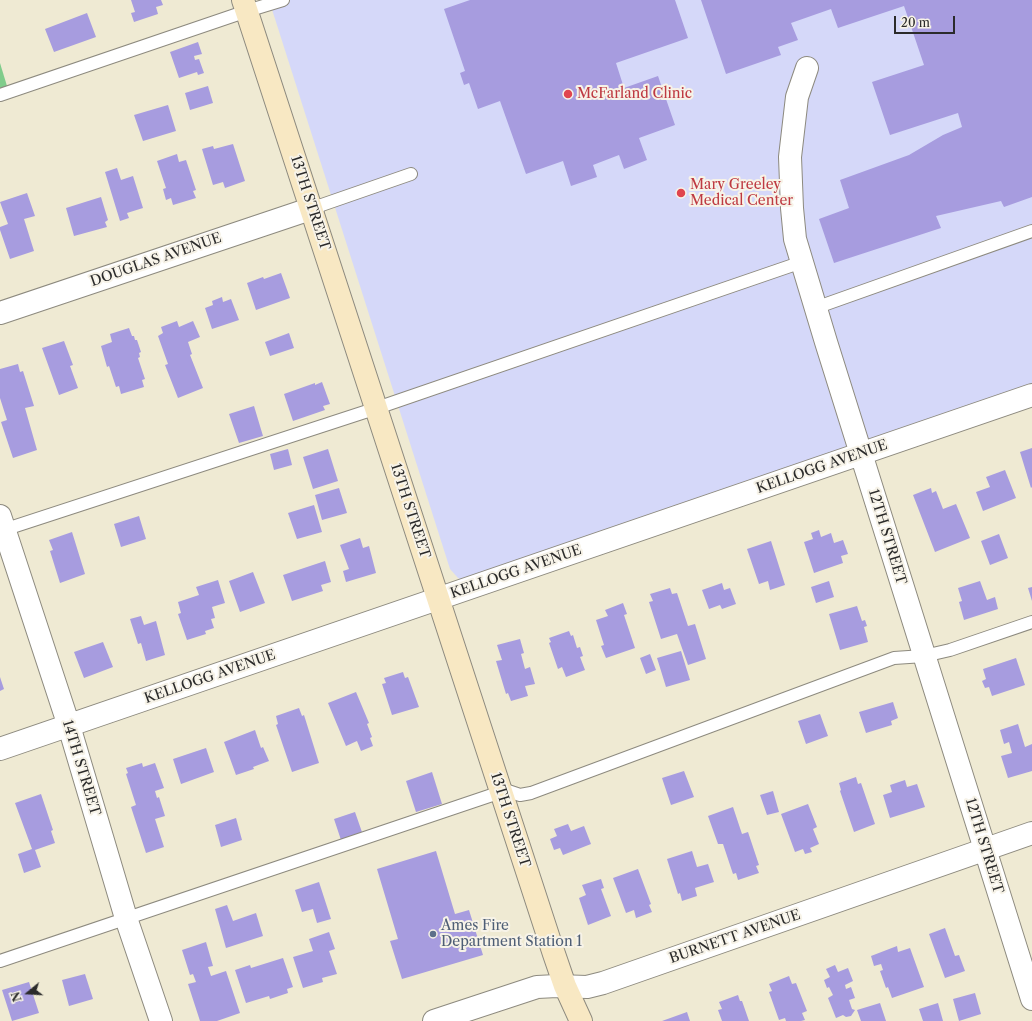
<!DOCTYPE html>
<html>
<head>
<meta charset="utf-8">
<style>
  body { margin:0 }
  #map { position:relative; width:1032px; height:1021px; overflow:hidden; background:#efead3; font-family:"Libre Caslon Text",serif }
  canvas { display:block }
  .north { position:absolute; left:8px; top:973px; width:40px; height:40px; -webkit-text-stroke:3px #f7f3e8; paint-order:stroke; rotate:252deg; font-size:11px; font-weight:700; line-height:16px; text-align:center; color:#2b2b2b }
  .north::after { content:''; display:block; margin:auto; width:14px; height:18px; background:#2b2b2b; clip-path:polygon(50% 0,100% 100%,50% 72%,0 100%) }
  .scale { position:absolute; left:894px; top:16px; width:61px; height:18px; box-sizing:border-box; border:2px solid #2b2b2b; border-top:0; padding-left:5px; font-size:12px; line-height:14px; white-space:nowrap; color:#2b2b2b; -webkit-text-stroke:3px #f7f3e8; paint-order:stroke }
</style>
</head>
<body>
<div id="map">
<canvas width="1032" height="1021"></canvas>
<div class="north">N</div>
<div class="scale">20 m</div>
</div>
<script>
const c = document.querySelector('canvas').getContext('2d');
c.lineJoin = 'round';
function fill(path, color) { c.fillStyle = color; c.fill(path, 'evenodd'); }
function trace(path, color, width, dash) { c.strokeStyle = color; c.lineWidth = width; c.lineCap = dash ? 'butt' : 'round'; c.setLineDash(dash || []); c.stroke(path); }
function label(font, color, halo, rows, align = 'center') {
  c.font = font + ' "Libre Caslon Text",serif'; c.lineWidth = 4; c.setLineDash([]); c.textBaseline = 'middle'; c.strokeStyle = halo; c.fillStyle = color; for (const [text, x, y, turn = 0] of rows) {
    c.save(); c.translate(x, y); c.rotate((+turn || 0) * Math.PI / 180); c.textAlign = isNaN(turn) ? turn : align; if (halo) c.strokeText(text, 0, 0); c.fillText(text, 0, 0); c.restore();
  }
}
fill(new Path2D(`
  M269 0H1032V386L463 581 458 578 450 569Z`), '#d5d8f9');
fill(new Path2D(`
  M0 63 7 86 0 89Z`), '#80cc8b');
fill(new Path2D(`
  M131 0H161L163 5 156 7 158 14 134 22 131 13 135 12Z
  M470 0H675L688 38 616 63 624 88 658 76 675 125 639 138 647 160 624 169 619 155 593 165 597 177 571 186 563 161 526 174 500 101 478 109 469 83 464 85 460 73 465 71 444 9Z
  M701 0H1032V197L1004 207 1001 201 936 216 941 228 834 263 819 219 849 208 840 180 909 155 943 135 962 127 958 113 890 135 872 82 924 65 904 6 838 28 831 9 791 23 798 40 778 47 781 55 726 74Z
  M87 13 96 37 54 52 45 29Z
  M198 42 202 54 194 56 195 60 199 59 204 73 198 75 197 72 179 78 170 52Z
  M208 86 213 103 190 110 185 93Z
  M168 105 176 131 143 141 134 115Z
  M233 144 245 181 225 188 223 182 213 185 202 149 213 146 214 149Z
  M177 154 179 162 186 160 196 190 193 191 196 198 173 205 171 198 166 200 163 189 166 188 157 161Z
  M117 168 121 180 133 176 143 208 127 213 129 218 120 221 105 172Z
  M27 193 35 216 24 219 34 251 10 259 0 230V227L8 224 0 202Z
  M101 197 108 220 105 222 107 227 74 236 66 208Z
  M281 273 290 298 256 310 247 283 263 277 264 279Z
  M222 297 223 302 231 299 239 320 212 329 205 308 213 305 212 301Z
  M177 321 179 327 193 321 200 337 188 342 192 354 190 355 203 388 178 398 165 365 168 364 158 336 163 333 161 327Z
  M129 328 132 336H134L135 340H137L141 352 139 353 140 357 138 358 145 379 142 380 144 387 121 394 119 386 116 387 109 366 107 367 101 346 112 342 110 334Z
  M289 333 294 348 270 356 265 342Z
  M64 341 73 365 70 366 78 388 59 395 42 348Z
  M18 364 20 372 23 371 34 406 25 408 37 450 13 458 1 422 7 420 0 398V369Z
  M322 382 330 404 323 406 325 410 293 421 284 394 315 383V385Z
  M254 406 263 436 239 443 229 414Z
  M1032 448V487L1031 488 1020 452Z
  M288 449 292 465 274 470 270 454Z
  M328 449 338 481 313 489 303 457Z
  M1005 470 1016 498 983 511 976 492 990 487 986 477Z
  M339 488 347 513 322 520 315 495Z
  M931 488 932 493 936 491 943 509 956 504 970 538 935 552 913 495Z
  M314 505 322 532 297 539 288 513Z
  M139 516 146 539 121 547 114 524Z
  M819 530 821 537 831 533 834 543 843 540 848 554 841 556 843 563 814 573 804 542 813 539 811 533Z
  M72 532 85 574 60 583 50 551 53 550 49 540Z
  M999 534 1008 558 990 565 981 541Z
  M360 538 363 548 369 546 376 573 346 582 343 571 349 569 340 545Z
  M771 541 785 585 770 590 768 581 759 584 747 549Z
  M325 561 331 582 321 585 323 591 292 601 283 575Z
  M253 572 265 603 240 612 229 581Z
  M218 580 225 603 212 607 215 618 211 619 214 628 205 631 206 634 187 640 178 614 181 613 178 602 199 595 196 587Z
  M829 581 834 597 816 603 811 587Z
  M980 581 987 600 995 597 998 609 964 620 959 602 962 601 958 588Z
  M722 583 724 590 730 588 736 604 722 609 720 605 709 609 702 590Z
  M1032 587V601L1028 588Z
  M670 588 672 594 677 593 688 626 695 624 706 659 688 665 677 634 661 639 649 602 653 601 650 594Z
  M623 603 627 614 624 615 635 648 606 658 601 646 604 645 596 620 608 616 605 610Z
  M857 606 862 621 865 620 867 626 864 627 868 642 840 650 829 614Z
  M141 616 144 625 156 621 165 655 146 661 141 643 138 644 130 619Z
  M569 631 571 636 573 635 577 648 580 647 583 656 580 657 585 670 566 677 562 667 558 669 549 643 551 642 549 638Z
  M520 639 524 653 521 654 525 669 530 667 535 684 525 686 528 696 511 701 508 693 506 694 496 661 502 660 497 645Z
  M103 642 113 667 84 678 74 652Z
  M681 651 690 680 666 687 657 658Z
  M650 654 656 670 646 674 640 658Z
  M1016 658 1025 685 992 696 989 687 985 688 982 681 986 679 983 669Z
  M403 672 405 678 408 677 419 707 392 715 382 684 386 683 384 678Z
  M0 677 4 689 0 691Z
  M356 692 369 723 367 724 372 737 370 738 373 746 361 751 357 741 346 746 328 703Z
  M893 702 898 718 891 721 892 725 866 733 859 712Z
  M299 708 302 716 304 715 319 763 292 772 276 725 278 724 276 716Z
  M820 714 828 736 806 744 798 721Z
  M1018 724 1025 747 1032 744V771L1008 778 1001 756 1012 753 1009 742 1004 744 1000 730Z
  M255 730 261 748 263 747 269 761 253 767 254 769 236 775 224 742Z
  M206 748 214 772 181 784 173 759Z
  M142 763 143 767 155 763 164 788 155 791 157 798 159 797 165 816 155 819 164 847 146 853 131 807 136 805 126 774 128 773 126 768Z
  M684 771 694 797 671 805 662 778Z
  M432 772 442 804 416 812 406 781Z
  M856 777 858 784 861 783 875 824 854 832 840 791 841 790 839 783Z
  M905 780 907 787 917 784 925 807 890 818 883 795 892 792 890 785Z
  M773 791 779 812 767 815 760 795Z
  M41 794 53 830 51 831 55 843 35 850 41 867 24 873 18 854 32 849 15 803Z
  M808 804 817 827 813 829 819 844 810 848 812 852 805 854 803 849 795 852 781 814Z
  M733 807 742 834 748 832 759 865 756 866 759 873 738 880 736 873 733 874 723 844H718L708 816Z
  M355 812 363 835 342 843 334 819Z
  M236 818 242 840 221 847 215 825Z
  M568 824 571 831 584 826 591 844 563 855 560 848 554 850 550 839 557 836 554 829Z
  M436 851 455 914 469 910 483 955 402 979 390 941 398 939 377 869Z
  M692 851 697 867 708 864 714 882 695 888 697 896 682 901 680 893 678 894 667 859Z
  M638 869 651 904 649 905 652 912 636 918 634 910 626 913 613 878Z
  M601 879 604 888 601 889 611 916 588 925 579 898 586 895 582 885Z
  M319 882 331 919 317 923 313 909 302 912 295 890Z
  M227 905 233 921 256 913 263 936 226 948 215 909Z
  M945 928 955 956 959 955 965 971 945 978 929 934Z
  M329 932 335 949 329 951 337 974 322 978 323 982 303 988 293 957 313 951 309 939Z
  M206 942 213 966 208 967 211 976 226 971 240 1013 217 1021H200L188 984 196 982 193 974 190 975 182 950Z
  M897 946 898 952 910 948 924 987 892 998 888 987 886 988 880 971 883 970 881 964 874 966 871 956Z
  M283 958 293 987 287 989 288 993 270 999 269 996 246 1003 235 970 250 965 251 968Z
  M835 965 838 972 848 968 853 981 845 985 846 989 851 987 855 998 849 1000 852 1009 855 1010 851 1016 846 1017 843 1015 836 1018 828 998 833 995 829 987 827 988 824 980 830 977 826 969Z
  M85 974 93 999 69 1006 62 980Z
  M789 976 792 984 796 983 807 1011 802 1013 805 1020 801 1021H786L785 1018 779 1020 769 992 772 991 769 984Z
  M29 982 39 1013 12 1021 2 990Z
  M975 993 981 1014 959 1021 953 999Z
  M738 995 740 1001H742L749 1021H722L718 1010 722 1009 719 1002Z
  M880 1003 886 1021H861L857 1010Z
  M938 1003 943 1021H923L919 1009Z
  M687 1012 690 1021H662Z`), '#a79cdf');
const lane = new Path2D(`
  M0 95 247 11 283 0
  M313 208 411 174
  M815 308 1032 231
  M0 531 377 408 802 262
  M0 961 501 792 508 791 520 795 531 793 894 658 924 656 950 650 1032 622`);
const street = new Path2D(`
  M807 68 797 97 790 157 792 208 795 239 826 342 1032 999
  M0 313 313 208
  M0 516 69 726 126 918 161 1021
  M0 749 1032 395
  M434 1021 537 987 557 986 587 987 603 983 1032 833`);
const secondary = new Path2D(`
  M243 0C348 317 449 636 554 954L565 986 581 1021`);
trace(lane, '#8d8a7f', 14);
trace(street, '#8d8a7f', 24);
trace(secondary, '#8d8a7f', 24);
trace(lane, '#fff', 12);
trace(street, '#fff', 22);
trace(secondary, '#f8e8c3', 22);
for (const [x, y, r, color] of [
  [568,94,5,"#e0444e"],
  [681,193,5,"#e0444e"],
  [433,934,4,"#5c6f8a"]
]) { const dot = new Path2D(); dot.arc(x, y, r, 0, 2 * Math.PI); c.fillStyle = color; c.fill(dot); trace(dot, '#f7f3e8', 1.5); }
label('14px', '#be3a42', '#f7f3e8', [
  ["McFarland Clinic",577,94],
  ["Mary Greeley",690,185],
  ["Medical Center",690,201]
], 'left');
label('14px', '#2b2b2b', '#f7f3e8', [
  ["13TH STREET",310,203,72],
  ["DOUGLAS AVENUE",156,260,-19],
  ["KELLOGG AVENUE",822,467,-19],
  ["13TH STREET",410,511,72],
  ["12TH STREET",887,537,73],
  ["KELLOGG AVENUE",516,572,-19],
  ["KELLOGG AVENUE",210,677,-19],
  ["14TH STREET",81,768,73],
  ["13TH STREET",510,820,72],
  ["12TH STREET",984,846,73],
  ["BURNETT AVENUE",735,937,-19]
]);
label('14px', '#4e5e75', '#f7f3e8', [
  ["Ames Fire",441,926],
  ["Department Station 1",441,942]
], 'left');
</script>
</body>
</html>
